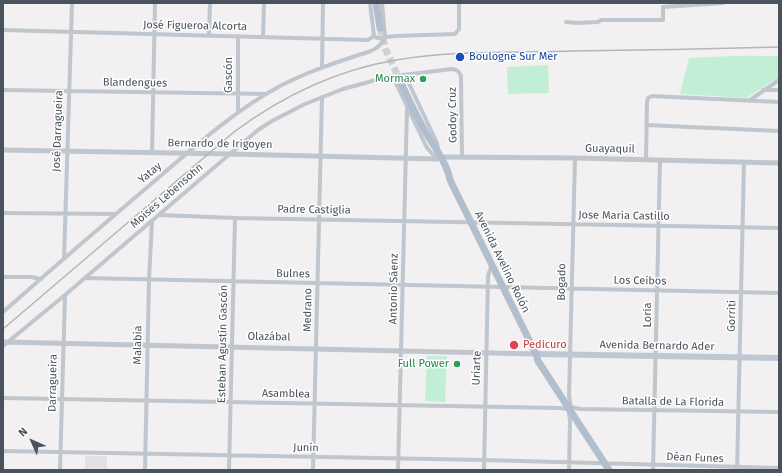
<!DOCTYPE html>
<html>
<head>
<meta charset="utf-8">
<style>
  body { margin:0 }
  #map { position:relative; width:782px; height:473px; overflow:hidden; background:#f2f0f0; font-family:"Fira Sans",sans-serif }
  canvas { display:block }
  .frame { position:absolute; inset:0; border:4px solid #49525d; pointer-events:none }
  .north { position:absolute; left:12px; top:421px; width:40px; height:40px; -webkit-text-stroke:3px #fff; paint-order:stroke; rotate:315deg; font-size:11px; font-weight:700; line-height:16px; text-align:center; color:#49525d }
  .north::after { content:''; display:block; margin:auto; width:14px; height:18px; background:#49525d; clip-path:polygon(50% 0,100% 100%,50% 72%,0 100%) }
</style>
</head>
<body>
<div id="map">
<canvas width="782" height="473"></canvas>
<div class="frame"></div>
<div class="north">N</div>
</div>
<script>
const c = document.querySelector('canvas').getContext('2d');
c.lineJoin = 'round';
function fill(path, color) { c.fillStyle = color; c.fill(path, 'evenodd'); }
function trace(path, color, width, dash) { c.strokeStyle = color; c.lineWidth = width; c.lineCap = dash ? 'butt' : 'round'; c.setLineDash(dash || []); c.stroke(path); }
function label(font, color, halo, rows, align = 'center') {
  c.font = font + ' "Fira Sans",sans-serif'; c.lineWidth = 3; c.setLineDash([]); c.textBaseline = 'middle'; c.strokeStyle = halo; c.fillStyle = color; for (const [text, x, y, turn = 0] of rows) {
    c.save(); c.translate(x, y); c.rotate((+turn || 0) * Math.PI / 180); c.textAlign = isNaN(turn) ? turn : align; if (halo) c.strokeText(text, 0, 0); c.fillText(text, 0, 0); c.restore();
  }
}
fill(new Path2D(`
  M85 456H107V470H85Z`), '#e3e1e2');
fill(new Path2D(`
  M735 56H779V77L746 98 680 94 689 58Z
  M548 65 549 93 508 94 507 67Z
  M427 356H447L445 402 425 401Z`), '#c1eed5');
trace(new Path2D(`
  M380 28 386 50 401 83`), '#d0d0d3', 7, [7, 3.5]);
trace(new Path2D(`
  M370 3 374 36
  M566 22 577 23 598 22 601 20H663V7L723 3
  M3 30 368 40 374 36 377 38 396 36 455 34 459 29V3
  M209 35 210 3
  M263 37 264 3
  M322 67 323 3
  M405 75 437 143 438 149
  M393 77 427 148 437 159
  M3 90 266 94
  M763 90H779
  M750 100 779 80
  M238 113V36
  M646 125 779 131
  M152 153 155 3
  M646 160 647 102 648 98 652 96 779 102
  M3 213 115 214
  M160 215 235 218 779 228
  M64 259 72 3
  M3 277H31L41 279
  M85 278 779 293
  M3 312C54 267 105 223 157 179 194 147 237 109 280 86 309 71 340 61 371 51 378 48 382 44 385 37L382 3
  M3 346 65 295 258 130 272 121 305 104 343 89 387 77 452 69C457 70 459 71 461 76L462 157
  M3 398 560 408 568 409
  M571 407 569 396 575 158
  M571 407 580 409 779 412
  M569 411 570 422 569 470
  M3 451 484 460 779 468
  M60 470 65 295
  M145 470 149 280 152 221
  M229 470 235 218
  M313 470 322 97
  M398 470 407 109
  M484 470 488 276 491 267
  M653 470 660 160
  M737 470 744 162`), '#bfc6ce', 4);
trace(new Path2D(`
  M3 150 230 154 437 159
  M440 157 575 158 779 163
  M3 342 536 354`), '#bfc6ce', 5);
trace(new Path2D(`
  M536 354 779 358`), '#bfc7d3', 6);
trace(new Path2D(`
  M376 3 380 28
  M401 83C409 100 417 117 426 133 435 148 447 163 450 180L536 354 538 361 609 470`), '#b1becd', 7);
trace(new Path2D(`
  M3 329 234 132C281 97 337 70 396 60 453 50 513 53 570 51 640 50 709 49 779 47`), '#b2b5ba', 1.5);
for (const [x, y, r, color] of [
  [460,57,5,"#1a4fb4"],
  [423,79,4,"#2e9e5b"],
  [514,345,5,"#e0444e"],
  [457,364,4,"#2e9e5b"]
]) { const dot = new Path2D(); dot.arc(x, y, r, 0, 2 * Math.PI); c.fillStyle = color; c.fill(dot); trace(dot, '#fff', 1.5); }
label('11px', '#49525d', '#fff', [
  ["José Figueroa Alcorta",195,26,1],
  ["Gascón",229,75,-90],
  ["Blandengues",135,83,1],
  ["Godoy Cruz",453,115,-91],
  ["José Darragueira",58,131,-88],
  ["Bernardo de Irigoyen",220,144,1],
  ["Guayaquil",610,149,1],
  ["Yatay",150,173,-40],
  ["Moisés Lebensohn",167,196,-41],
  ["Padre Castiglia",314,210,1],
  ["Jose Maria Castillo",624,216,1],
  ["Avenida Avelino Rolón",502,262,64],
  ["Bulnes",293,274,1],
  ["Los Ceibos",640,281,1],
  ["Bogado",562,282,-89],
  ["Antonio Sáenz",394,289,-89],
  ["Medrano",308,310,-89],
  ["Loria",648,315,-90],
  ["Gorriti",732,316,-89],
  ["Olazábal",269,337,1],
  ["Esteban Agustín Gascón",223,344,-89],
  ["Malabia",138,345,-89],
  ["Avenida Bernardo Ader",657,346,1],
  ["Uriarte",477,368,-88],
  ["Darragueira",53,383,-89],
  ["Asamblea",286,394,1],
  ["Batalla de La Florida",673,402,1],
  ["Junín",306,448,1],
  ["Déan Funes",695,458,2]
]);
label('11px', '#164399', '#fff', [
  ["Boulogne Sur Mer",469,57]
], 'left');
label('11px', '#27864d', '#fff', [
  ["Mormax",415,79],
  ["Full Power",449,364]
], 'right');
label('11px', '#be3a42', '#fff', [
  ["Pedicuro",523,345]
], 'left');
</script>
</body>
</html>
